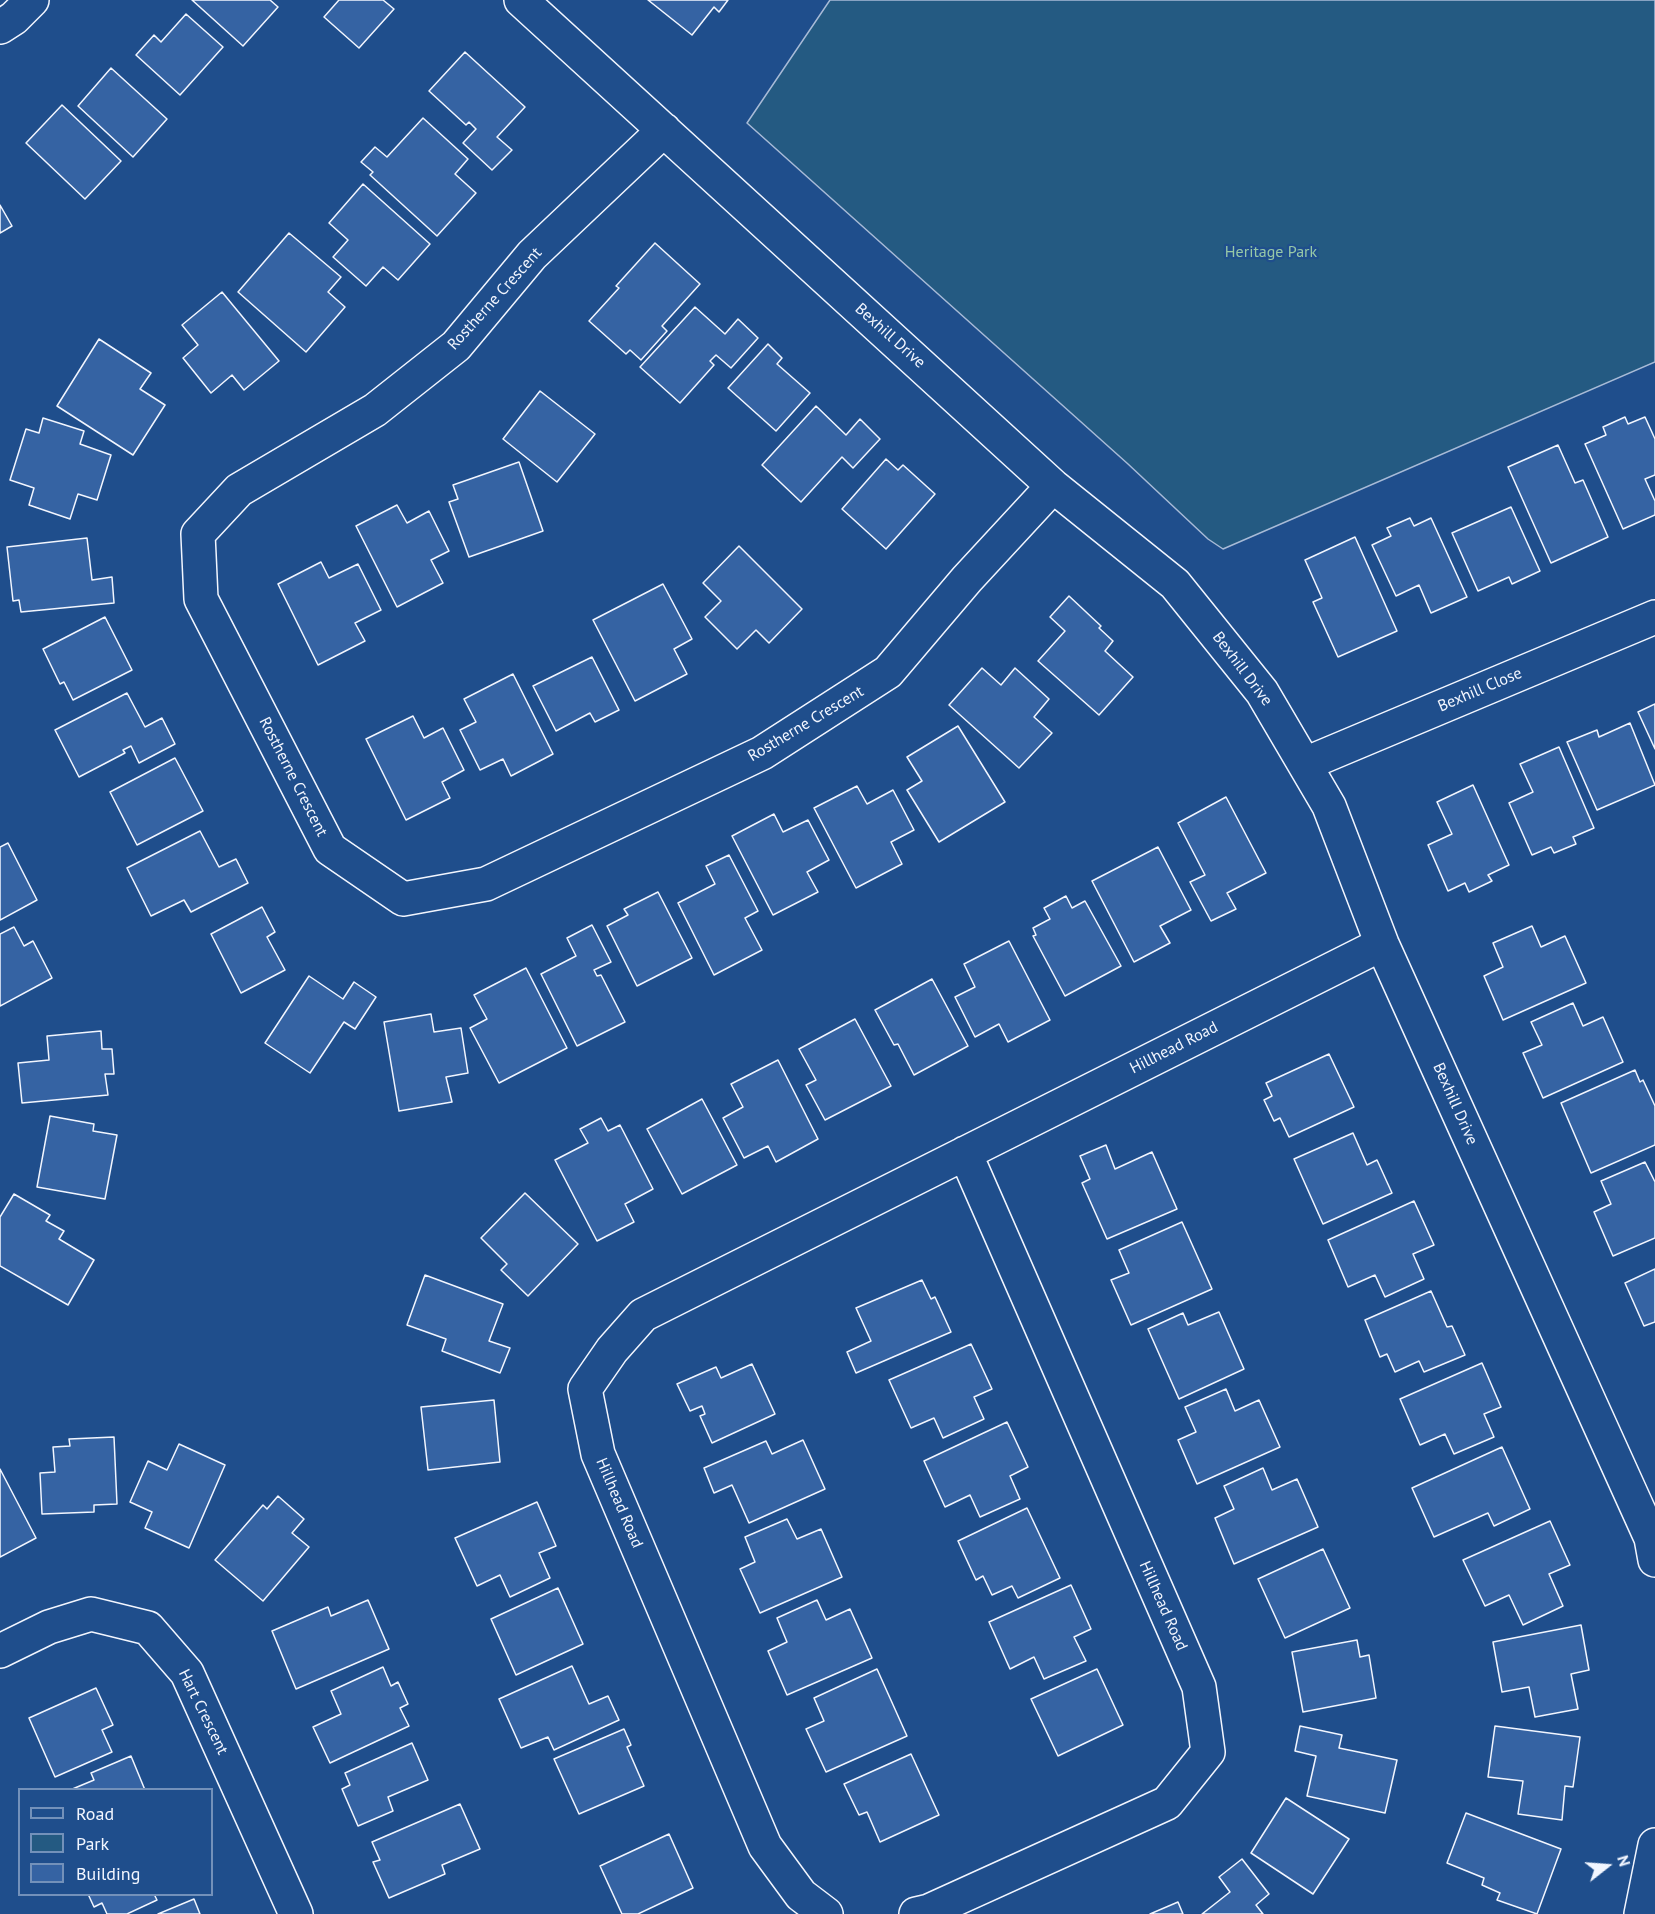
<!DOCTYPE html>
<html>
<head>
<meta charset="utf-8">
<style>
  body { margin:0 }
  #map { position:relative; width:1655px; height:1914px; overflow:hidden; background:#1f4e8c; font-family:"PT Sans",sans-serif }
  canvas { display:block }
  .legend { position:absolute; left:18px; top:1788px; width:195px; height:108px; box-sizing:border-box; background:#1f4e8c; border:2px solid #7391ba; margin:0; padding:8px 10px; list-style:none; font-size:18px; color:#f2f6ff }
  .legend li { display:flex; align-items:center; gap:12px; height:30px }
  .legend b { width:30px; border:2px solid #7391ba }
  .north { position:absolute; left:1577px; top:1836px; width:60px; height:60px; -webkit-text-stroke:4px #1f4e8c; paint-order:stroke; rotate:73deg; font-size:16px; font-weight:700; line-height:24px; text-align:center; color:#f2f6ff }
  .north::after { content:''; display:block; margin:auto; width:21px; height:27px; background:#f2f6ff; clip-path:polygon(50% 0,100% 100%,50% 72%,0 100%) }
</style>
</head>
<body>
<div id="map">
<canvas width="1655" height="1914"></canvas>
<ul class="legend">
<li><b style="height:8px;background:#1f4e8c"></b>Road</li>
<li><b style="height:16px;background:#245a82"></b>Park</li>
<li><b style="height:16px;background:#3563a3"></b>Building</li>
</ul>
<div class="north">N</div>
</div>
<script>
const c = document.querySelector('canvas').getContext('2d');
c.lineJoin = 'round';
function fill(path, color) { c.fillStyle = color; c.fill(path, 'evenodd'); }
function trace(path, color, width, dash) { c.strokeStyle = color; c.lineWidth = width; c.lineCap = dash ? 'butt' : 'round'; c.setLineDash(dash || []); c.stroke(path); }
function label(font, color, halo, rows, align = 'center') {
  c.font = font + ' "PT Sans",sans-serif'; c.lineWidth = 4.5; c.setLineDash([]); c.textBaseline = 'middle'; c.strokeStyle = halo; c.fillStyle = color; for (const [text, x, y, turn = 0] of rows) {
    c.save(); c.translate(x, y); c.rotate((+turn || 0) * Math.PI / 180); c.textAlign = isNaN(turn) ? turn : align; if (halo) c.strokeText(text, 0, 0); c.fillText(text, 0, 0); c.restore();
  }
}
const green = new Path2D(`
  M830 0H1655V362L1223 549 1208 539 1128 464 747 123Z`);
fill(green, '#245a82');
trace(green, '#a8bbd7', 1.5);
const building = new Path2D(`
  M192 0H270L278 7 243 46Z
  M339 0H383L394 9 359 48 324 17Z
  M648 0H728L719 12 714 7 692 35Z
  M186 14 223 47 180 95 136 55 154 35 161 42Z
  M465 52 525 107 497 137 512 150 492 170 463 143 476 129 469 122 466 125 429 91Z
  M111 68 167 119 133 157 78 106Z
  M62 105 121 161 85 199 26 143Z
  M423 118 468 159 455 174 476 193 437 236 370 175 373 172 361 162 375 147 387 157Z
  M363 184 430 244 398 280 383 267 366 286 333 257 348 240 329 223Z
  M0 205 12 226 0 233Z
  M289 233 341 277 328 292 345 307 306 352 238 292Z
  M655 243 700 284 662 326 667 331 641 360 630 350 626 354 589 321 619 288 616 286Z
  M222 292 279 361 244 390 232 375 211 393 183 358 198 345 182 325Z
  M695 307 725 334 738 319 758 338 731 368 716 355 710 361 714 365 680 403 640 367Z
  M99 339 151 373 140 389 165 405 133 455 57 406Z
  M768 344 782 358 777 364 810 393 776 431 728 388Z
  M540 391 595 434 557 482 503 439Z
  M816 406 846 435 860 419 880 439 853 468 842 457 801 502 762 465Z
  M1625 417 1628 424 1645 417 1655 439V475L1645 479 1655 501V515L1623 529 1585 444 1606 435 1603 427Z
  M43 418 84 431 80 444 111 455 97 500 78 494 70 519 29 505 34 488 10 480 26 429 39 433Z
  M1558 445 1575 483 1583 480 1608 537 1551 563 1508 467Z
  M886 459 898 470 903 465 935 494 886 549 842 509Z
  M519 462 543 531 469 557 449 502 458 499 453 485Z
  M397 505 407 523 429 511 449 551 431 560 443 583 397 607 356 526Z
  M1511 507 1540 571 1512 584 1509 577 1478 591 1452 533Z
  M1410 518 1414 526 1431 518 1467 597 1431 613 1419 585 1396 596 1372 545 1391 536 1387 528Z
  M1355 537 1397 631 1338 657 1313 602 1322 598 1305 560Z
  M87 538 92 580 112 577 114 603 21 612 19 600 13 601 7 547Z
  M739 546 802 609 769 643 756 630 737 649 705 617 721 601 703 583Z
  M321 562 329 578 358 564 381 610 355 623 365 641 318 665 278 584Z
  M663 584 692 639 674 649 687 674 635 701 593 620Z
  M1069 596 1101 626 1099 628 1113 641 1105 651 1133 677 1099 715 1038 661 1065 631 1050 617Z
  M105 617 132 670 73 700 64 682 60 684 43 649Z
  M592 657 619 710 595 722 590 713 556 731 533 686Z
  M982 668 1001 685 1015 668 1049 699 1034 717 1052 733 1019 768 949 705Z
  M513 674 553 754 511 776 503 759 480 770 460 730 476 722 464 699Z
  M127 693 145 727 162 718 175 744 139 763 131 746 123 750 125 753 79 777 55 730Z
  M1655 704V749L1638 712Z
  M413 716 424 738 443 728 464 770 442 782 450 798 406 820 366 739Z
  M1630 723 1655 785 1597 810 1567 742 1597 730 1599 737Z
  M958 726 1005 802 939 842 907 790 922 781 907 757Z
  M1559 747 1594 828 1573 837 1576 844 1554 853 1551 847 1532 855 1509 803 1533 792 1520 764Z
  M175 758 203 811 137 845 110 792Z
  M1473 785 1509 865 1488 875 1492 881 1469 892 1465 883 1448 891 1428 845 1452 834 1437 802Z
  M857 786 867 804 893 790 914 830 891 842 902 864 856 888 814 808Z
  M1226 797 1266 873 1227 893 1236 909 1211 921 1190 882 1205 875 1178 823Z
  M774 814 783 832 808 820 829 860 807 872 818 892 773 915 732 836Z
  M200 831 219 867 236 859 248 883 191 912 184 900 151 916 127 868Z
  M8 843 37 900 0 920V847Z
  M1158 847 1191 910 1160 926 1170 943 1134 962 1092 881Z
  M729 855 758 911 745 918 762 950 714 975 678 903 715 884 706 866Z
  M658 892 692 958 637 986 607 926 628 915 624 909Z
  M1066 896 1072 908 1085 901 1121 966 1065 996 1033 936 1036 935 1033 928 1050 919 1044 908Z
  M262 907 275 932 267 937 285 970 241 993 211 934Z
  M592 925 611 962 594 970 597 976 601 975 625 1022 577 1046 541 974 576 956 567 938Z
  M1532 926 1541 947 1565 936 1586 983 1503 1020 1484 976 1503 967 1493 943Z
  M14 927 24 946 33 941 52 978 0 1006V934Z
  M1009 941 1050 1020 1008 1042 999 1024 975 1037 955 997 975 987 964 964Z
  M526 968 567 1048 499 1083 470 1028 487 1019 474 995Z
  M309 976 343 999 354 982 376 997 355 1029 344 1022 310 1073 265 1043Z
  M932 979 968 1046 914 1075 898 1044 894 1045 875 1010Z
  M1573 1003 1583 1026 1603 1017 1623 1062 1543 1098 1523 1053 1542 1045 1531 1022Z
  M431 1014 434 1032 461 1028 468 1073 446 1077 452 1102 399 1111 384 1022Z
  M855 1019 891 1086 825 1120 806 1085 816 1080 799 1049Z
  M101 1031 102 1049H112L114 1074H105L108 1095 22 1103 18 1063 49 1060 47 1036Z
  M1329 1054 1354 1107 1289 1137 1280 1118 1274 1121 1264 1100 1272 1096 1266 1083Z
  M778 1060 818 1139 776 1162 768 1146 744 1158 723 1118 743 1107 731 1084Z
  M1635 1070 1640 1082 1643 1080 1655 1106V1145L1591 1173 1561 1103Z
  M702 1099 737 1165 682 1194 647 1129Z
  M50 1116 94 1124 93 1131 117 1135 105 1199 37 1187Z
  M601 1118 608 1131 620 1125 653 1189 625 1204 634 1222 597 1241 555 1160 588 1143 580 1129Z
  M1353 1133 1367 1165 1377 1160 1392 1193 1323 1224 1294 1159Z
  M1106 1145 1115 1169 1152 1152 1177 1209 1107 1239 1082 1183 1090 1179 1080 1156Z
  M1645 1162 1655 1182V1238L1613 1256 1594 1212 1611 1204 1601 1181Z
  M525 1193 578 1244 528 1296 501 1270 507 1264 481 1238Z
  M14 1194 50 1215 46 1221 64 1231 59 1239 94 1260 68 1305 0 1266V1217Z
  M1414 1201 1434 1245 1413 1254 1424 1279 1385 1297 1375 1275 1348 1287 1328 1240Z
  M1182 1222 1212 1289 1131 1325 1111 1280 1129 1273 1119 1250Z
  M1655 1269V1322L1644 1326 1625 1283Z
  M425 1275 503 1304 489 1341 510 1348 500 1373 442 1351 446 1339 407 1325Z
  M922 1280 931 1299 935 1297 951 1332 856 1373 847 1352 871 1341 856 1308Z
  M1431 1291 1447 1327 1452 1326 1465 1355 1424 1372 1419 1361 1395 1372 1387 1354 1380 1357 1365 1320Z
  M1219 1312 1244 1369 1179 1399 1148 1329 1183 1313 1188 1325Z
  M971 1344 992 1389 974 1397 984 1419 943 1438 934 1418 911 1428 889 1380Z
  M1482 1363 1501 1407 1484 1414 1494 1437 1454 1454 1445 1434 1420 1445 1400 1399Z
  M752 1364 775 1414 712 1443 700 1416 705 1414 702 1406 690 1411 677 1384 716 1367 721 1378Z
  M1226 1389 1235 1411 1259 1400 1280 1447 1197 1484 1178 1440 1196 1432 1185 1407Z
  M494 1400 500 1462 428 1470 421 1407Z
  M1007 1422 1028 1467 1010 1476 1020 1499 980 1517 970 1495 945 1507 924 1461Z
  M114 1437 117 1504 94 1505V1512L42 1514 40 1473 55 1472 53 1447 70 1446 69 1439Z
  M803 1440 825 1489 749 1523 732 1485 714 1493 704 1468 766 1441 772 1454Z
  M179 1444 225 1465 189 1548 145 1528 152 1512 130 1502 148 1461 167 1470Z
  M1502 1447 1530 1509 1494 1526 1488 1513 1434 1537 1412 1488Z
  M1263 1468 1272 1490 1297 1479 1318 1527 1234 1564 1215 1518 1234 1509 1224 1486Z
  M0 1469 36 1538 0 1557Z
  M278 1496 304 1519 292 1533 309 1547 263 1601 215 1560 263 1505 267 1509Z
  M537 1502 556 1546 539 1553 550 1578 510 1597 500 1575 477 1586 455 1538Z
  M1027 1508 1060 1578 1018 1598 1012 1586 992 1595 983 1576 976 1580 958 1541Z
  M787 1519 797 1539 821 1529 842 1577 760 1613 740 1569 755 1562 745 1537Z
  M1550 1521 1570 1565 1549 1574 1563 1606 1523 1625 1509 1595 1485 1606 1463 1560Z
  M1323 1549 1350 1608 1285 1638 1258 1579Z
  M1071 1585 1091 1629 1074 1637 1086 1661 1044 1679 1034 1657 1010 1669 989 1622Z
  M558 1588 583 1644 516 1675 491 1619Z
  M368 1600 389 1649 296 1689 272 1631 328 1607 331 1616Z
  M817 1600 826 1620 850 1609 872 1658 787 1695 768 1651 787 1642 777 1618Z
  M1581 1625 1589 1670 1571 1674 1578 1709 1535 1717 1529 1687 1502 1692 1493 1642Z
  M1357 1640 1360 1657 1369 1655 1376 1698 1303 1712 1292 1652Z
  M572 1666 589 1704 608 1696 619 1720 554 1750 548 1737 521 1748 499 1699Z
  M383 1667 391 1686 398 1682 408 1704 400 1708 409 1726 330 1763 313 1727 341 1714 331 1691Z
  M877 1669 907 1736 826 1772 806 1729 824 1721 814 1698Z
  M1097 1669 1123 1725 1058 1756 1031 1699Z
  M96 1688 113 1725 102 1730 112 1752 55 1777 29 1718Z
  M1300 1726 1342 1735 1339 1748 1397 1760 1385 1813 1307 1796 1316 1756 1295 1751Z
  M1495 1726 1580 1737 1573 1787 1565 1786 1562 1820 1518 1814 1523 1781 1488 1777Z
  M624 1729 631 1745 627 1747 644 1786 579 1814 554 1759Z
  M412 1743 428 1780 388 1797 393 1811 358 1826 342 1789 350 1785 345 1773Z
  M911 1754 939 1815 880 1842 867 1812 859 1815 844 1784Z
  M131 1756 145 1790H70L94 1780 91 1773Z
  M1286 1798 1349 1839 1313 1894 1251 1853Z
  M460 1804 480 1849 442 1865 445 1874 389 1898 373 1862 380 1860 372 1842Z
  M1466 1813 1561 1849 1537 1914 1497 1900 1500 1893 1482 1885 1484 1878 1447 1863Z
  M669 1834 693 1888 638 1914H622L600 1866Z
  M1242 1859 1269 1894 1256 1905 1263 1914H1202L1230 1892 1219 1877Z
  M88 1894H154L157 1900 127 1914H107L102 1903 94 1907Z
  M194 1899 200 1914H158Z
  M1178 1902 1183 1914H1150Z`);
fill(building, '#3563a3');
trace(building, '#f2f6ff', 1.5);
const minor = new Path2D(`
  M521 0 1053 486 1175 584 1262 692 1329 806 1382 944 1651 1538 1655 1560
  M0 27 14 18 32 0
  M664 130 532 255 456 346 375 410 239 490 198 534 201 599 330 849 403 899 486 884 762 753 888 672 967 579 1053 486
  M1305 764 1655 617
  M0 1651 49 1627 91 1614 148 1628 187 1673 296 1914
  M826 1914 801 1895 765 1846 598 1454 585 1389 612 1350 643 1315 1382 944
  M916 1914 929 1911 1167 1803 1208 1752 1199 1687 965 1153
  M1641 1914 1655 1845`);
trace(minor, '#f2f6ff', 36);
trace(minor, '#1f4e8c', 33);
label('16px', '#97c8a6', '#1f4e8c', [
  ["Heritage Park",1271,252]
]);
label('16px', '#f2f6ff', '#1f4e8c', [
  ["Rostherne Crescent",495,299,-48],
  ["Bexhill Drive",890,336,42],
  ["Bexhill Drive",1242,669,53],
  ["Bexhill Close",1480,690,-23],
  ["Rostherne Crescent",806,724,-31],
  ["Rostherne Crescent",293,777,63],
  ["Hillhead Road",1174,1048,-27],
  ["Bexhill Drive",1455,1104,66],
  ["Hillhead Road",619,1503,67],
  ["Hillhead Road",1163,1606,66],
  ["Hart Crescent",203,1712,64]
]);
</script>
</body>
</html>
